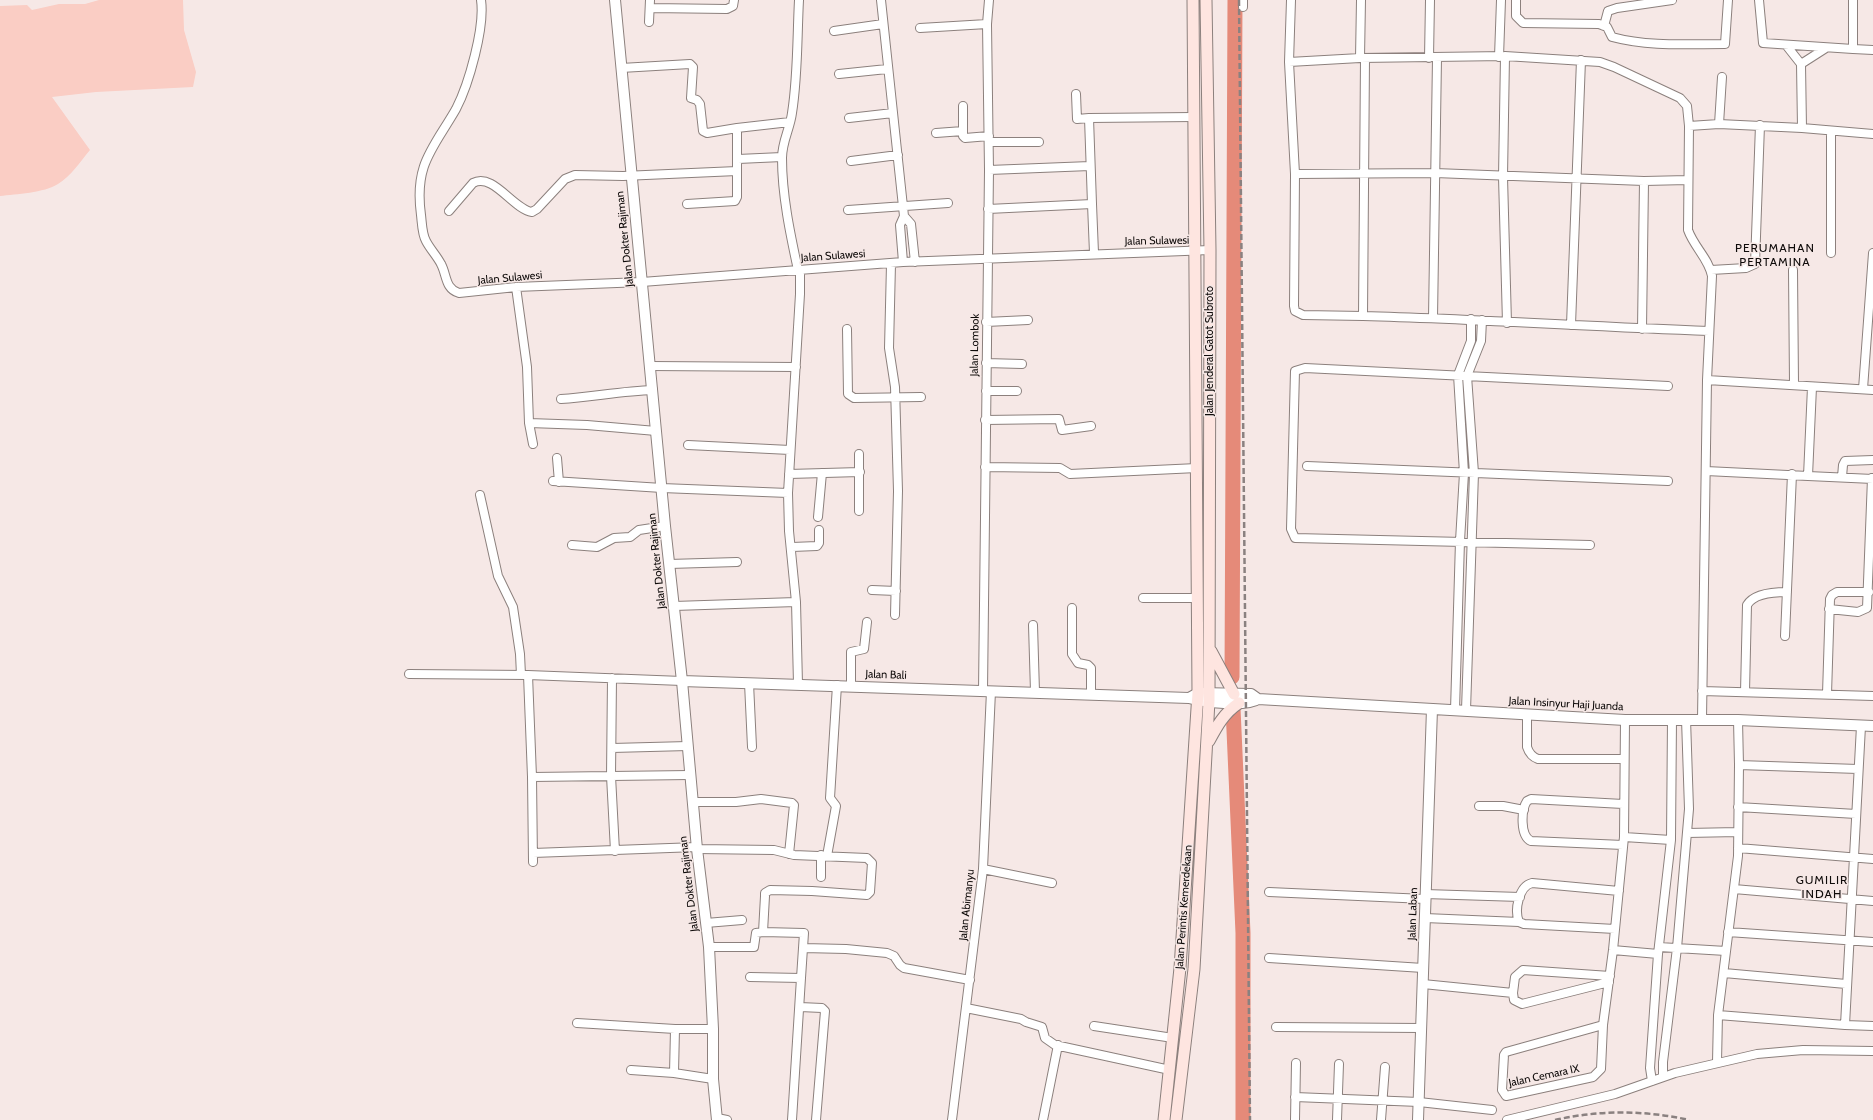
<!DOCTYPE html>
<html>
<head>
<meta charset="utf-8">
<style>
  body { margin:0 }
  canvas { display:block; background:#f6e8e6 }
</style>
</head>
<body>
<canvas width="1873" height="1120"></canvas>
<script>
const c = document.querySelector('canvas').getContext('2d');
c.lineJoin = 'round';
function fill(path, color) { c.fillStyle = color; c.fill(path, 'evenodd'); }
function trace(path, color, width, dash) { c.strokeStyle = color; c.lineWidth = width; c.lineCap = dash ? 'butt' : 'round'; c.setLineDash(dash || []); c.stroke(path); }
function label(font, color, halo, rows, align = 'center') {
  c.font = font + ' Cabin,sans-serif'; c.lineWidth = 3; c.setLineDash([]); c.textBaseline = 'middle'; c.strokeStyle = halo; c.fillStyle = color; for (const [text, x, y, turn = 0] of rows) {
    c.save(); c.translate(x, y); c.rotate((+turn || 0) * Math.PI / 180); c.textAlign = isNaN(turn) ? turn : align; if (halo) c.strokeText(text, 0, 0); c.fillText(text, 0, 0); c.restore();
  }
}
fill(new Path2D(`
  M99 0H183L184 30 196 72 193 87 96 92 52 97 90 150C80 162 71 176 58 184 44 193 16 194 0 196V6L27 5 32 10 59 4H85Z`), '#facdc4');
trace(new Path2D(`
  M1232 677 1235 0
  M1233 708 1243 933V1120`), '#e58a79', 15);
const minor = new Path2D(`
  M481 0C485 27 469 84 456 109 433 149 414 164 421 215 422 223 422 234 426 241 430 249 437 256 441 264 447 275 445 289 459 293L516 287 642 282 903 262 1210 250
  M881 0 904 216
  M1516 0V16L1523 23 1599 24 1607 27 1612 37C1649 47 1687 44 1725 44L1728 0
  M1759 0 1763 43 1853 49V0
  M1243 7V0
  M650 8 727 9 733 6 734 0
  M649 22 650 0
  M1604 26 1608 11 1617 8 1672 0
  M920 28 987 24
  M834 31 883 24
  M1786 45 1801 64 1802 128 1719 124 1689 126 1688 230C1694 247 1709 259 1712 276L1707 380 1873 390
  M1853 49 1873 50
  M1505 56 1503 177 1507 323
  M1499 57 1501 0
  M1360 58 1361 0
  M1365 58 1363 316C1479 319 1593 327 1709 331
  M1429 58 1430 0
  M1289 62 1291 0
  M1801 64 1826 48
  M621 68 690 64 693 67 691 98 697 100 700 104 703 131 707 133 737 128
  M839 74 887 69
  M963 106V136L965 138 989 136
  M849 118 893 113
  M1089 118 1194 117
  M1719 124 1722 77
  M1802 128 1873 134
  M1831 131V253
  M936 133 963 131
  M989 142H1039
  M738 159 782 157
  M851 161 898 155
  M989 170 1090 166
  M1295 174 1294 306 1295 311 1303 315 1363 316
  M1688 180 1644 181 1435 173 1295 174 1289 62 1360 58 1505 56 1600 62 1614 67 1680 98 1687 106 1689 126
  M687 204 735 201 737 197V171
  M1092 204 1094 253
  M988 209 1092 204 1089 118 1077 119 1076 94
  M848 210 948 203
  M449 211 473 183C493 172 513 209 532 212L537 209 565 179 575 175 623 176 737 171V128L790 122
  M903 262 900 225 904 216 911 224 915 262
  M891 264 889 348 895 387 898 491 895 615
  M798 270C790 233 782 195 782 158 782 141 790 129 792 113 798 75 797 38 799 0
  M1711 270 1746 268 1755 264 1760 125
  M1793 270 1794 384
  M516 287 527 367 529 423 533 444
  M1433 318 1437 58
  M986 322 1028 320
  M1571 325 1581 60
  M847 329 848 394 854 398 921 397
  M1642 329 1644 181
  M986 363 1022 364
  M650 366 796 367
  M1812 387 1808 476 1873 479
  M1863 389 1873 253
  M986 391H1017
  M561 399C592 397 622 391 653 390
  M985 420 1059 419 1062 430 1091 426
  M529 423 587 425 656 431
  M688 445 790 450
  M859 454V511
  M557 458 559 482
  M1307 466 1668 481
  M985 467 1060 468 1070 474 1197 468
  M1706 471 1808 476
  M789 474 860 472
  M1842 477 1843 465 1845 461 1873 460
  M553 481 662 488 788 493
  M480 495 498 576 513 607 520 654 521 675
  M818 517 822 473
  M572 545 597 547 614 538 630 537 639 530 665 526
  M1590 545 1295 538 1291 529 1295 371 1305 368 1668 386
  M792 547 817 546 819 543V530
  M669 564 737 562
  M872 590 896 591
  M1143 598H1197
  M674 606 796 602
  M1072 608V654L1078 663 1088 665 1091 668V694
  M1829 609 1858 612 1867 608 1872 478
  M1033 625 1035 692
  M1785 636 1792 474
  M409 674 527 675
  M612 678 611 776 615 851
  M749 683 752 747
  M798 684 796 602 789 531 788 493 800 294V270
  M851 686V652L864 649 867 622
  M983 691 989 170 987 24 989 0
  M1702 691 1873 696
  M1745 692 1747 605C1754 593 1775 592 1787 592
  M1827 694 1830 599 1832 595 1837 592H1869
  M1455 710 1460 541 1464 473 1458 375 1471 341V319
  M1466 710 1474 473 1467 376 1481 341 1482 320
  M1527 715V747C1529 753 1532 757 1538 759H1624
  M1702 719 1707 380
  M1861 726 1845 1025 1873 1026
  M612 748 688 746
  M1739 765 1858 769
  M532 777 690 775
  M693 802H736L761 799 792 803 794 805 789 854
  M1479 806H1503L1524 810
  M1738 807 1856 814
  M1687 833 1738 832
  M1624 837 1671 840
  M1623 845 1531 841C1520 836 1521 810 1527 801L1531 799 1623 804
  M1738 848 1873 859
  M697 849 774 850 794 855 867 858 872 863 870 892 867 895 812 891 770 890 765 893V896L763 932 756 933 754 947H709
  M533 853 697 847
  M827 856 836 806 830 798 837 685
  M533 862 532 777 528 675 682 681
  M983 869 1052 883
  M821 877V855
  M1734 889 1873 901
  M1269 892 1425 899
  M1425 894 1520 897
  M1425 918 1519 922
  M706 923 742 920
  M1615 929 1524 924 1519 922C1514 910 1519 886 1532 883L1619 891
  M763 932 804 933 801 978
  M1728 932 1873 942
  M1659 947 1726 951
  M803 948 846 949 887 953 894 956 900 965 904 968 970 980
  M1613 950 1658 954
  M1269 958 1423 968
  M1724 973 1846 984
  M750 977 801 978 792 1120
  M1609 982 1522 1004 1514 1000 1513 993 1515 977 1523 970 1610 976
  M1423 984 1513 993
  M800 1007 822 1008 825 1011 816 1120
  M966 1008 1021 1019 1026 1022 1042 1027 1045 1038 1055 1045 1170 1070
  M1718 1015 1845 1025
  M577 1023 675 1029
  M1603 1025 1506 1052 1504 1055 1502 1090 1506 1096 1593 1077 1601 1069 1603 1025 1613 950 1624 837 1625 720
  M1094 1026 1173 1038
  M1276 1027 1421 1028
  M1717 1062 1718 1015 1738 856 1739 765 1738 720
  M631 1070 674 1073
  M1663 1077V1062L1677 948 1689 809 1686 719
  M713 1079 674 1073 675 1029H713
  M1652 1081 1650 1068 1658 954 1671 840 1672 719
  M1295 1097 1419 1102 1492 1110
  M717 1118 727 1120
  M952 1120 983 869 991 691
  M1043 1120 1058 1045
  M1295 1120 1296 1063
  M1337 1120 1339 1064
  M1381 1120 1385 1067
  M1507 1120 1615 1094 1675 1073 1757 1054 1803 1050 1873 1051`);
const tertiary = new Path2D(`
  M615 0 665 526 682 681 697 849 709 947 713 1029V1079L717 1120
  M682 681 1189 698C1203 702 1246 707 1258 699
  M1189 698 1198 693 1251 694 1258 699 1625 720H1738L1873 726
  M1418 1120 1432 709`);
const secondary = new Path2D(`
  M1211 651 1234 694
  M1209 741C1217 726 1224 713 1239 703
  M1164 1120 1180 968 1198 693 1193 0
  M1176 1120 1194 969 1209 701 1210 250 1206 0`);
trace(minor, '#8c807d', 10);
trace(tertiary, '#8c807d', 12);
trace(secondary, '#8c807d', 13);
trace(minor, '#fff', 8);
trace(tertiary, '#fff', 10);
trace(secondary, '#fee5e0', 11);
trace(new Path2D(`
  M1239 0 1250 1120
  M1555 1120C1599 1110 1644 1110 1689 1120`), '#8a8180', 2.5, [6, 3]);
label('11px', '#0f0b0a', '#f6e8e6', [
  ["Jalan Dokter Rajiman",625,239,-96],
  ["Jalan Sulawesi",1157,241,-1],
  ["Jalan Sulawesi",833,256,-4],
  ["Jalan Sulawesi",510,278,-5],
  ["Jalan Lombok",975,345,-89],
  ["Jalan Jenderal Gatot Subroto",1210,351,-90],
  ["Jalan Dokter Rajiman",657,561,-96],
  ["Jalan Bali",886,675,2],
  ["Jalan Insinyur Haji Juanda",1566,704,3],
  ["Jalan Dokter Rajiman",689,884,-97],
  ["Jalan Abimanyu",967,905,-84],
  ["Jalan Perintis Kemerdekaan",1184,907,-86],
  ["Jalan Laban",1413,914,-88],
  ["Jalan Cemara IX",1544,1076,-12]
]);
c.letterSpacing = '1px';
label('12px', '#0f0b0a', '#f6e8e6', [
  ["PERUMAHAN",1775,248],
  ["PERTAMINA",1775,262],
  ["GUMILIR",1822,880],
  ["INDAH",1822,894]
]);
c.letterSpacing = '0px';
</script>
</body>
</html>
